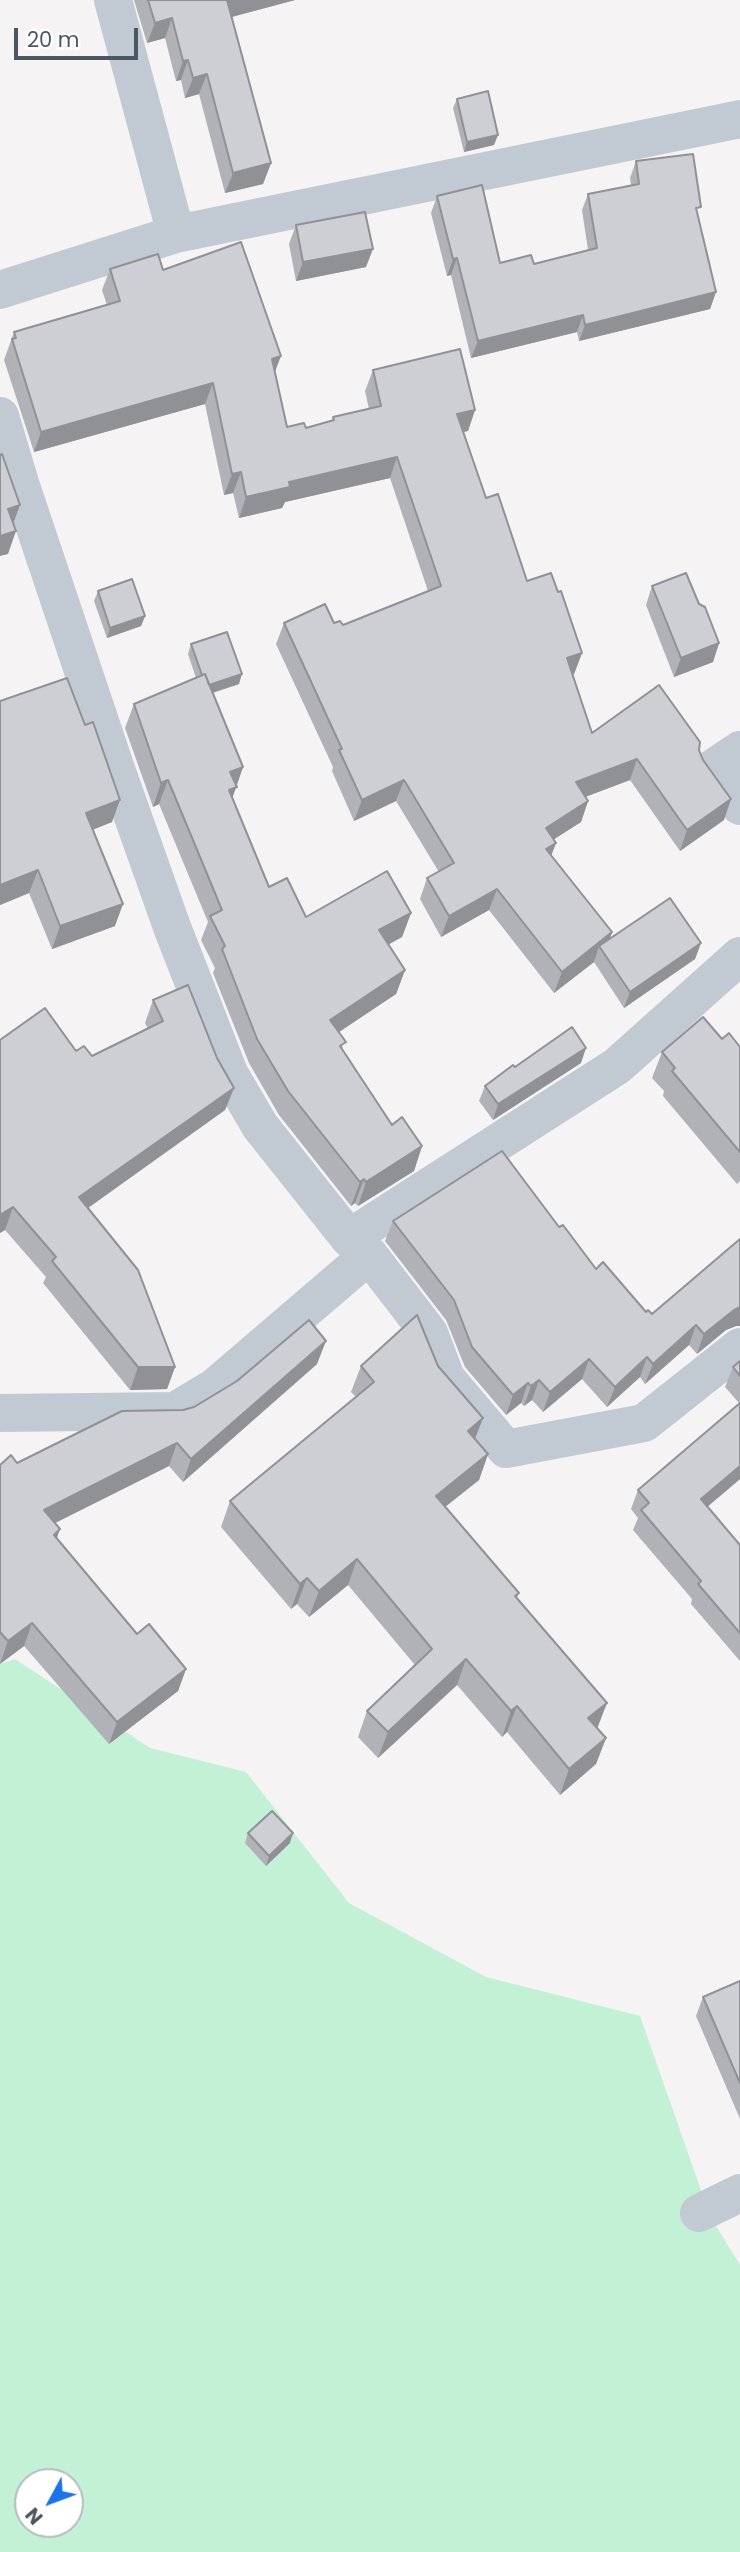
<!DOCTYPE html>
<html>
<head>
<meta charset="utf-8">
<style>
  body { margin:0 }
  #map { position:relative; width:740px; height:2552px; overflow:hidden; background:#f5f3f3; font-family:Poppins,sans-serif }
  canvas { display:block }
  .north { position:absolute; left:14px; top:2468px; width:70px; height:70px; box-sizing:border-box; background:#fff; border:2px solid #b7bbc0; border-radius:50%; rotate:229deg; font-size:19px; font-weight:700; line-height:28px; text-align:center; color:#4a5661 }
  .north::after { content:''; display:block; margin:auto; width:24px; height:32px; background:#1a73e8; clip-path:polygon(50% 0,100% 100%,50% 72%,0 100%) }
  .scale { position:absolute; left:14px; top:28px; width:124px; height:32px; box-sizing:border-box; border:4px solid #4a5661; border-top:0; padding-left:9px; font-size:21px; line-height:24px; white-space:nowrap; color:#4a5661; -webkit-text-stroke:5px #fff; paint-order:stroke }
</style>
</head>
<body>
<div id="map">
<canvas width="740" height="2552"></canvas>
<div class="north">N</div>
<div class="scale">20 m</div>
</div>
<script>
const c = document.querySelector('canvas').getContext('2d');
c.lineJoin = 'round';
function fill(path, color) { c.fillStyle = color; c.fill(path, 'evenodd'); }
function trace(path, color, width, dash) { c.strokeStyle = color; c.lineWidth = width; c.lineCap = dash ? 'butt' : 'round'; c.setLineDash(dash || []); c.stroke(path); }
fill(new Path2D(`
  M15 1659 150 1748 246 1772 349 1903 486 1977 640 2016 710 2216 740 2265V2552H0V1664ZM28 2482H70V2524H28Z`), '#c3f1d5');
trace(new Path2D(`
  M113 0 176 234
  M0 290 176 234 740 119
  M0 416 20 483 116 769 172 927 229 1073 260 1126 349 1238 369 1255 429 1333 446 1378 506 1449 644 1423 740 1347
  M740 750 713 768 740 806
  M349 1238 617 1066 740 956
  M0 1413 175 1411 215 1387 369 1255
  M699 2213 740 2193`), '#c1cad2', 38);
fill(new Path2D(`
  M134 0H295L232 17 271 163 263 184 225 193 199 94 185 98 181 80 176 81 165 38 147 43Z
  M457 99 494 145 464 152 453 108Z
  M636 161 698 215 716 292 710 309 579 341 577 332 471 358 451 275 447 276 431 213 437 196 500 263 534 264 588 250 582 210 588 194 631 185 630 178Z
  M296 225 366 267 296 281 289 244Z
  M110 269 163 270 275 372 287 427 306 428 332 421 333 417 369 409 365 391 373 370 475 410 468 431 463 432 486 498 527 581 558 592 582 653 574 674 573 675 592 733 699 750 724 820 680 851 630 780 585 797 588 801 581 822 553 839 556 843 551 855 612 932 610 939 701 943 695 959 624 1008 594 962 554 993 489 910 441 937 420 899 427 878 439 872 396 801 354 821 332 771 333 767 276 644 284 623H334L343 625 428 591 390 478 285 502 282 508 239 518 233 493 224 495 205 404 34 452 4 360 14 332 107 305 102 290Z
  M652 586 699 604 719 643 713 662 674 677 646 605Z
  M98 591 145 616 141 626 107 638 94 601Z
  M191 644 239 684 213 693 243 767 232 798 269 887 306 917 411 913 402 937 388 945 405 970 396 994 339 1032 343 1050 392 1125 422 1146 414 1171 358 1206 355 1203 351 1206 279 1115 249 1063 213 973 215 968 201 940 208 922 159 804 153 807 125 728 134 704 196 678 188 654Z
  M0 701 112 822 93 830 115 926 52 949 29 893 0 905Z
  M153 1000 217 1058 234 1088 225 1110 88 1208 175 1367 167 1389 130 1390 43 1283 46 1277 5 1230 0 1233 76 1051 92 1056 148 1029 145 1023Z
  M722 1039 740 1047V1181L737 1184 663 1096 664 1091 652 1078 662 1052Z
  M581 1063 493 1120 479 1101 485 1086 515 1067Z
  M393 1221 559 1227 596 1269 646 1312 652 1314 740 1239V1326H736L726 1330 697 1354 689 1345 645 1384 640 1377 607 1407 582 1379 543 1412 532 1400 524 1406 521 1403 506 1415 465 1367 446 1320 385 1241Z
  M740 1361V1479L707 1507 740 1545V1661L691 1604 692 1599 633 1530 638 1518 631 1509 638 1490 740 1404 725 1387 733 1367Z
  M317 1364 183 1482 169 1466 55 1523 57 1539 137 1634 186 1669 178 1691 109 1744 24 1646 0 1664V1465L17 1463 194 1407Z
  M361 1366H438L483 1418 475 1439 488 1454 479 1480 445 1507 519 1593 517 1598 597 1729 606 1738 596 1764 560 1795 507 1732 502 1737 457 1685 378 1758 358 1737 367 1711 415 1665 348 1585 309 1617 297 1604 291 1609 221 1527 230 1501 356 1397 351 1392Z
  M248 1833 290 1843 266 1866 245 1843Z
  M740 1981V2119L696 2016 703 1997Z`), '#b0b2b7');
fill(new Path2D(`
  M227 0H295L220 20Z
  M172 18 165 38 147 43 155 23Z
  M188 60 181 80 176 81 183 61Z
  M207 74 199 94 185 98 193 78Z
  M498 135 494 145 464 152 467 142Z
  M271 163 263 184 225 193 233 173Z
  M373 249 366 267 296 281 303 262Z
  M457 258 451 275 447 276 453 259Z
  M716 292 710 309 579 341 585 325Z
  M583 315 577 332 471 358 478 341Z
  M281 356 273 377 272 359Z
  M213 383 205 404 34 452 41 432Z
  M475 410 468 431 449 435 457 414Z
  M397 457 390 478 285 502 282 508 239 518 246 497 289 482Z
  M241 472 233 493 224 495 232 474Z
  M20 505 12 527 8 509Z
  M16 531 8 554 0 556V536Z
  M145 616 141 626 107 638 110 628Z
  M719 643 713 662 674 677 681 658Z
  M582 653 574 674 560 679 567 658Z
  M242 674 239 684 202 696 206 686Z
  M637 759 630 780 569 803 576 782Z
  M243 767 228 811 230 772Z
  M168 780 159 804 153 807 161 783Z
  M404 780 396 801 354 821 362 800Z
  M731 799 724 820 680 851 687 830Z
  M120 800 112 822 78 835 86 813Z
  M588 801 581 822 539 849 546 828Z
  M556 843 548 864 546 849Z
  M38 870 29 893 0 905V885Z
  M497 889 489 910 441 937 449 916Z
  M123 904 115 926 52 949 60 926Z
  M411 913 402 937 370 954 379 930Z
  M612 932 605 953 599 946 594 962 554 993 562 972Z
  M701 943 695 959 624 1008 630 992Z
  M405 970 396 994 321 1044 330 1020Z
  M586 1048 581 1063 493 1120 498 1104Z
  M234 1088 225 1110 71 1220 79 1197Z
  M422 1146 414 1171 358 1206 366 1182Z
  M364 1179 355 1203 351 1206 360 1182Z
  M13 1207 5 1230 0 1233V1215Z
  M740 1307V1326H736L726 1330 697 1354 704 1334 734 1310Z
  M696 1325 689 1345 645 1384 653 1364Z
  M326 1341 317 1364 183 1482 191 1459Z
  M647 1357 640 1377 607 1407 615 1387Z
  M589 1359 582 1379 543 1412 550 1392Z
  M138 1367H175L167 1389 130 1390Z
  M539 1380 532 1400 524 1406 531 1386Z
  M528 1383 521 1403 506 1415 513 1395Z
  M483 1418 473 1444 468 1431Z
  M177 1443 169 1466 35 1533 44 1510Z
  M488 1454 479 1480 426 1522 436 1496Z
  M740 1466V1479L693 1519 701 1499Z
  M60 1529 52 1552 54 1535Z
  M357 1559 348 1585 309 1617 319 1591Z
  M307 1578 297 1604 291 1609 300 1584Z
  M32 1623 24 1646 0 1664 8 1641Z
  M466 1659 457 1685 378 1758 388 1732Z
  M186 1669 178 1691 109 1744 117 1722Z
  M607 1703 597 1729 588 1718Z
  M517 1706 507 1732 502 1737 511 1711Z
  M606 1738 596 1764 560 1795 569 1769Z
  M293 1833 290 1843 266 1866 269 1856Z`), '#909195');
const building = new Path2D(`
  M148 0H227L271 163 233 173 207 74 193 78 188 60 183 61 172 18 155 23Z
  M488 91 498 135 467 142 457 99Z
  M693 154 701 207 696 208 716 292 585 325 583 315 478 341 457 258 453 259 437 196 482 185 500 263 531 255 534 264 597 248 588 194 639 184 636 161Z
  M365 212 373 249 303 262 296 225Z
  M241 242 281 356 272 359 287 427 304 423 306 428 334 420 333 417 381 406 373 370 460 349 475 410 457 414 486 498 498 494 527 581 551 573 558 592 561 591 582 653 567 658 592 733 659 685 700 742 699 750 703 760 731 799 687 830 637 759 576 782 588 801 546 828 556 843 546 849 612 932 562 972 497 889 449 916 427 878 454 863 404 780 362 800 339 750 342 749 284 623 325 604 334 623 340 621 343 625 441 586 397 457 289 482 290 487 246 497 241 472 232 474 213 383 41 432 12 339 16 338 14 332 120 301 110 269 158 254 163 270Z
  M2 454 20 505 8 509 16 531 0 536V455Z
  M686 573 699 604 705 607 719 643 681 658 652 586Z
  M132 579 145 616 110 628 98 591Z
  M227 632 242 674 209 685 205 674 202 675 191 644Z
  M205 674 243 767 230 772 237 787 229 790 269 887 287 878 306 917 387 871 411 913 379 930 405 970 330 1020 346 1042 340 1046 392 1125 402 1117 422 1146 366 1182 364 1179 360 1182 288 1091 257 1039 222 949 225 946 210 916 222 910 168 780 161 783 134 704Z
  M67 678 85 725 93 722 120 800 86 813 123 904 60 926 38 870 0 885V701Z
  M670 898 701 943 630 992 599 946Z
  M188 985 217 1058 234 1088 79 1197 138 1270 175 1367H138L52 1261 56 1257 13 1207 0 1215V1040L45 1008 76 1051 84 1046 92 1056 163 1021 153 1000Z
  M703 1017 722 1039 729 1033 740 1047V1152L672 1071 675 1068 662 1052Z
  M572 1027 586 1048 498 1104 485 1086 513 1065 515 1067Z
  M502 1151 559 1227 563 1225 596 1269 603 1262 646 1312 648 1310 652 1314 740 1239V1307L734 1310 704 1334 696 1325 653 1364 647 1357 615 1387 589 1359 550 1392 539 1380 531 1386 528 1383 513 1395 472 1347 454 1300 393 1221Z
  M417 1315 438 1366 483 1418 468 1431 488 1454 436 1496 519 1593 515 1596 607 1703 588 1718 606 1738 569 1769 517 1706 511 1711 466 1659 388 1732 367 1711 432 1649 357 1559 319 1591 307 1578 300 1584 230 1501 374 1382 361 1366Z
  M309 1320 326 1341 191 1459 177 1443 44 1510 60 1529 54 1535 137 1634 149 1624 186 1669 117 1722 32 1623 8 1641 0 1632V1465L11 1455 17 1463 122 1411 183 1410 194 1407 237 1381Z
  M740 1361V1376L733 1367Z
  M740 1403V1466L701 1499 740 1545V1633L698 1584 701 1581 641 1510 649 1503 638 1490Z
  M272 1811 293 1833 269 1856 248 1833Z
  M740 1981V2083L703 1997Z`);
fill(building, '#cdcfd5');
trace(building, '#909195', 2);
</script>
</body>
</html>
